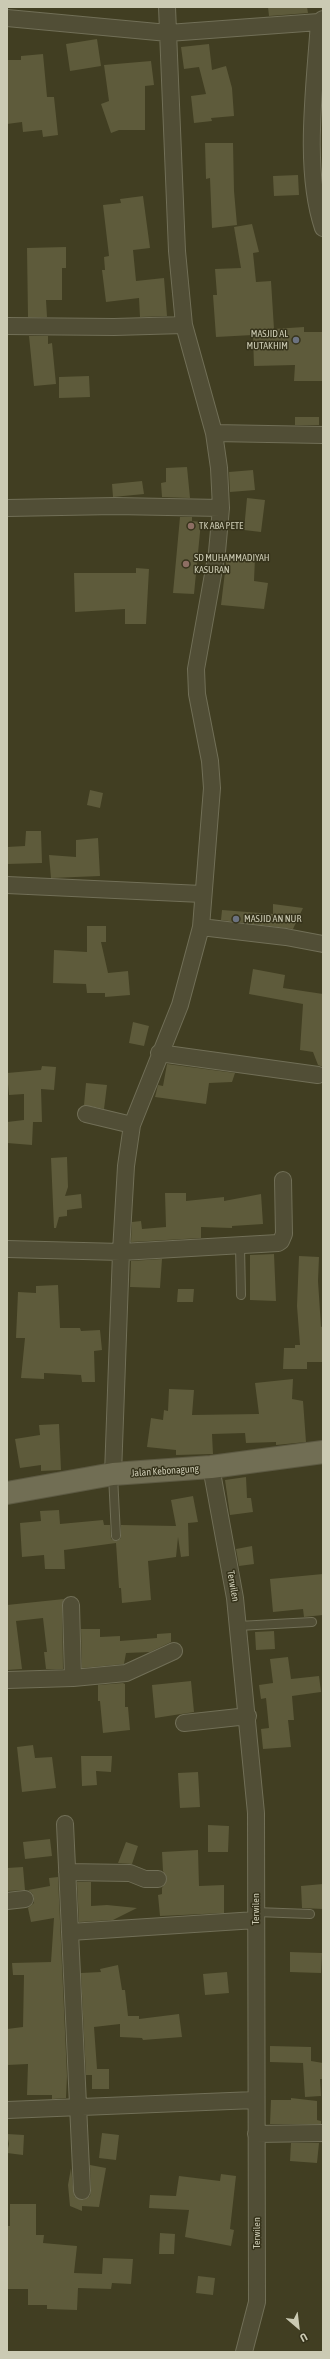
<!DOCTYPE html>
<html>
<head>
<meta charset="utf-8">
<style>
  body { margin:0 }
  #map { position:relative; width:330px; height:2359px; overflow:hidden; background:#413e22; font-family:"Asap Condensed",sans-serif }
  canvas { display:block }
  .frame { position:absolute; inset:0; border:8px solid #cbcab3; pointer-events:none }
  .north { position:absolute; left:278px; top:2307px; width:40px; height:40px; -webkit-text-stroke:3px #36331b; paint-order:stroke; rotate:152deg; font-size:11px; font-weight:700; line-height:16px; text-align:center; color:#cbcab3 }
  .north::after { content:''; display:block; margin:auto; width:14px; height:18px; background:#cbcab3; clip-path:polygon(50% 0,100% 100%,50% 72%,0 100%) }
</style>
</head>
<body>
<div id="map">
<canvas width="330" height="2359"></canvas>
<div class="frame"></div>
<div class="north">U</div>
</div>
<script>
const c = document.querySelector('canvas').getContext('2d');
c.lineJoin = 'round';
function fill(path, color) { c.fillStyle = color; c.fill(path, 'evenodd'); }
function trace(path, color, width, dash) { c.strokeStyle = color; c.lineWidth = width; c.lineCap = dash ? 'butt' : 'round'; c.setLineDash(dash || []); c.stroke(path); }
function label(font, color, halo, rows, align = 'center') {
  c.font = font + ' "Asap Condensed",sans-serif'; c.lineWidth = 3; c.setLineDash([]); c.textBaseline = 'middle'; c.strokeStyle = halo; c.fillStyle = color; for (const [text, x, y, turn = 0] of rows) {
    c.save(); c.translate(x, y); c.rotate((+turn || 0) * Math.PI / 180); c.textAlign = isNaN(turn) ? turn : align; if (halo) c.strokeText(text, 0, 0); c.fillText(text, 0, 0); c.restore();
  }
}
fill(new Path2D(`
  M268 7H307L308 13 269 16Z
  M97 39 101 66 70 71 66 44Z
  M209 44 212 70 226 66 232 88 234 116 211 118 212 121 194 123 191 96 206 94 199 67 184 69 181 47Z
  M43 54 47 97H54L58 135 43 137 42 130 23 132 22 122 7 124V60H21V56Z
  M151 61 154 85 145 86V130H119L111 133 101 104 109 101 104 65Z
  M205 143H233L234 191 237 225 212 228 210 178 206 179Z
  M298 175 299 195 274 196 273 176Z
  M143 196 150 248 133 250 136 281 164 278 167 316 140 317 139 298 106 302 102 270H105L104 257 109 256 103 205 121 203 120 199Z
  M252 224 259 252 253 253 256 282 271 281 274 329 304 327V332H323V381H294L295 365 254 366 253 335 216 337 213 295H217L215 269 241 268 234 227Z
  M66 247V268H62V300H46L47 317H28L27 248Z
  M29 336H48V344L52 343 56 384 34 386Z
  M89 376 90 397 59 398V377Z
  M295 417H319V425H295Z
  M187 467 190 498 162 497 161 483 166 482V468Z
  M253 470 255 490 230 492 229 472Z
  M142 481 144 494 113 497 112 484Z
  M247 498 265 500 261 532 244 530Z
  M180 517H192V521L201 522 194 594 173 593Z
  M227 555 255 557 254 581 268 583 264 609 221 605Z
  M136 568 149 569 146 624H125V609L75 612 74 573H136Z
  M90 790 103 793 100 808 87 805Z
  M26 831H41L42 863 7 864V847L25 846Z
  M98 838 100 876 51 878 49 855 76 857V840Z
  M273 904 303 908 293 929 221 920 222 910 273 914Z
  M87 926H106V942H101L108 973 128 971 130 995 105 997V993H87L86 984 53 983 54 950 87 952Z
  M253 969 285 975 283 988 323 994V1067L318 1065 313 1052 300 1050 303 1004 249 994Z
  M133 1022 149 1026 144 1046 129 1043Z
  M167 1064 235 1073 232 1082 209 1083 206 1104 155 1097 158 1085 163 1086Z
  M42 1066 56 1067 54 1090 41 1089 42 1122H33L32 1145 7 1143V1122L24 1120V1094L9 1095 7 1073 41 1070Z
  M86 1083 107 1085 104 1109 84 1105Z
  M67 1157 68 1187 65 1196 81 1194 82 1208 67 1210V1216L59 1217 56 1228H54L51 1158Z
  M165 1193H186V1201L224 1197V1201L261 1194 263 1224 232 1226V1228L201 1227V1238L131 1242 132 1222 141 1221 142 1229 166 1227Z
  M274 1254 276 1301 250 1300V1255Z
  M299 1256 319 1257 318 1281 321 1327 323 1326V1362H307V1369H283L284 1348H295V1345H300L297 1306Z
  M162 1259 160 1288 130 1287 131 1261Z
  M58 1285 60 1328H80L81 1331 100 1330 102 1350 94 1351 95 1382H82L81 1375 44 1373V1379L21 1378 25 1338H16L18 1292 36 1293V1286Z
  M178 1289H194L193 1302H177Z
  M293 1379 292 1399 303 1401 306 1442 276 1445V1442L246 1443 245 1433 212 1434 213 1454 176 1455V1450L147 1447 151 1418 163 1420 164 1410 168 1411 169 1389 194 1390 192 1415 259 1414 255 1383Z
  M59 1424 61 1470 41 1471V1465L20 1468 15 1439 40 1435 39 1425Z
  M246 1477 247 1498H251L253 1512 230 1515 225 1480Z
  M193 1496 198 1522 188 1523 189 1556 181 1557 178 1537 176 1557 148 1561 151 1600 122 1603 121 1588H119L116 1543 64 1550 65 1569H45L44 1555 22 1557 20 1523 41 1521 40 1511 59 1510 60 1524 103 1520 104 1525H110L111 1539 117 1541 121 1538V1525L176 1526 171 1500Z
  M252 1546 254 1564 239 1566 236 1549Z
  M323 1574V1615L304 1617 303 1609 273 1612 270 1579Z
  M64 1599 62 1605 63 1669H46L44 1652H47L43 1618 16 1621 22 1669 7 1670V1605Z
  M81 1629H100V1637L120 1636V1641L157 1638V1634L171 1633V1642L150 1652 126 1653 124 1664 82 1668Z
  M274 1631 275 1649 256 1650 255 1632Z
  M288 1657 291 1679 319 1676 321 1692 292 1696 294 1720H288L291 1747 263 1749 261 1729 269 1728 266 1698 261 1699 259 1685 273 1683 270 1659Z
  M191 1681 194 1712 155 1718 152 1685Z
  M123 1683 125 1684V1707H128L130 1730 103 1733 100 1701H98V1685Z
  M33 1745 35 1758 52 1757 56 1788 22 1792 17 1747Z
  M81 1756H112L111 1772 96 1771 97 1785 82 1786Z
  M198 1772 200 1807 180 1808 178 1773Z
  M208 1825 229 1826 228 1852H208Z
  M50 1839 52 1856 25 1859 23 1842Z
  M126 1842 138 1846 132 1864 118 1863Z
  M198 1850 199 1886 224 1885V1913L160 1916 158 1895 162 1894V1888L167 1879 163 1871 162 1852Z
  M23 1867 25 1890 7 1891V1868Z
  M58 1877 67 2076 66 2098 52 2099V2095H27L28 2064 7 2065V2029L23 2027 24 1975H13L12 1963 51 1962 54 1918 31 1922 28 1908 34 1903V1898L32 1893 28 1890 50 1886 49 1878Z
  M77 1882H91V1906L107 1905 137 1908 113 1920 79 1922Z
  M323 1884V1909L302 1908 301 1886Z
  M290 1952 322 1953 321 1973 290 1972Z
  M118 1965 122 1990H125L128 2016H139V2019L179 2014 182 2037 143 2040 142 2038 120 2037V2024L94 2027 97 2069H109V2089H92V2075H86L81 1973 101 1972 100 1969Z
  M227 1972 229 1993 205 1995 203 1974Z
  M270 2046 311 2047V2061L323 2063V2079H320L321 2096 305 2097 303 2063 270 2062Z
  M291 2098 317 2101V2120L321 2121V2124H270L271 2100H291Z
  M102 2133 119 2135 116 2160 99 2158Z
  M7 2134 24 2135 23 2155 7 2153 9 2144Z
  M291 2143H319L317 2163 290 2161Z
  M90 2165 106 2168 99 2207 82 2206V2211L70 2206 68 2185 71 2168 74 2196 83 2200 90 2196 91 2191Z
  M221 2174 236 2176 230 2229 234 2230 231 2246 185 2237 189 2210 149 2208 150 2195 176 2196 179 2176 220 2181Z
  M10 2204H36V2235H44L43 2243 77 2246 74 2273 102 2274 103 2258 133 2259 131 2284 112 2283 111 2289 78 2288 77 2310 47 2309V2305H28V2289H7V2226H10Z
  M160 2233 175 2234 174 2254H159Z
  M198 2276 215 2278 213 2295 196 2293Z`), '#5e5b3b');
const service = new Path2D(`
  M240 1246 241 1295
  M113 1475 116 1536
  M238 1626 312 1622
  M256 1912 310 1914`);
const minor = new Path2D(`
  M7 18 168 33 319 22 323 19
  M319 22C315 85 303 169 323 228
  M7 326 114 327 184 325
  M214 433 323 435
  M7 508 115 506 221 508
  M7 885 202 894
  M201 927 286 937 323 944
  M159 1053 318 1075
  M86 1114 132 1125
  M7 1249 121 1252 278 1243 281 1241 284 1234 283 1180
  M211 1467 235 1598 256 1813 257 2302 244 2352
  M113 1474 121 1252 126 1166 132 1125 180 1005 201 927 212 788 210 761 197 694 196 669 217 552 221 508 219 468 214 433 184 325 177 251 167 7
  M71 1605 73 1678
  M7 1680 73 1678 126 1673 174 1651
  M184 1723 248 1716
  M65 1824 82 2191
  M67 1872 130 1873 145 1879H158
  M7 1901 25 1899
  M70 1932 256 1920
  M7 2110 255 2100
  M256 2134 323 2133`);
const primary = new Path2D(`
  M7 1493 113 1474 211 1467 323 1452`);
trace(service, '#716f57', 10);
trace(minor, '#716f57', 18);
trace(primary, '#5d5a43', 24);
trace(service, '#514e36', 8);
trace(minor, '#514e36', 16);
trace(primary, '#716e54', 22);
for (const [x, y, r, color] of [
  [296,340,4,"#6b7280"],
  [191,526,4,"#8d6e63"],
  [186,564,4,"#8d6e63"],
  [236,919,4,"#6b7280"]
]) { const dot = new Path2D(); dot.arc(x, y, r, 0, 2 * Math.PI); c.fillStyle = color; c.fill(dot); trace(dot, '#36331b', 1.5); }
label('10px', '#cbcab3', '#36331b', [
  ["MASJID AL",288,334,"right"],
  ["MUTAKHIM",288,346,"right"],
  ["TK ABA PETE",199,526],
  ["SD MUHAMMADIYAH",194,558],
  ["KASURAN",194,570],
  ["MASJID AN NUR",244,919]
], 'left');
label('10px', '#cbcab3', '#36331b', [
  ["Jalan Kebonagung",165,1471,-4],
  ["Terwilen",233,1586,80],
  ["Terwilen",256,1909,-90],
  ["Terwilen",257,2233,-90]
]);
</script>
</body>
</html>
